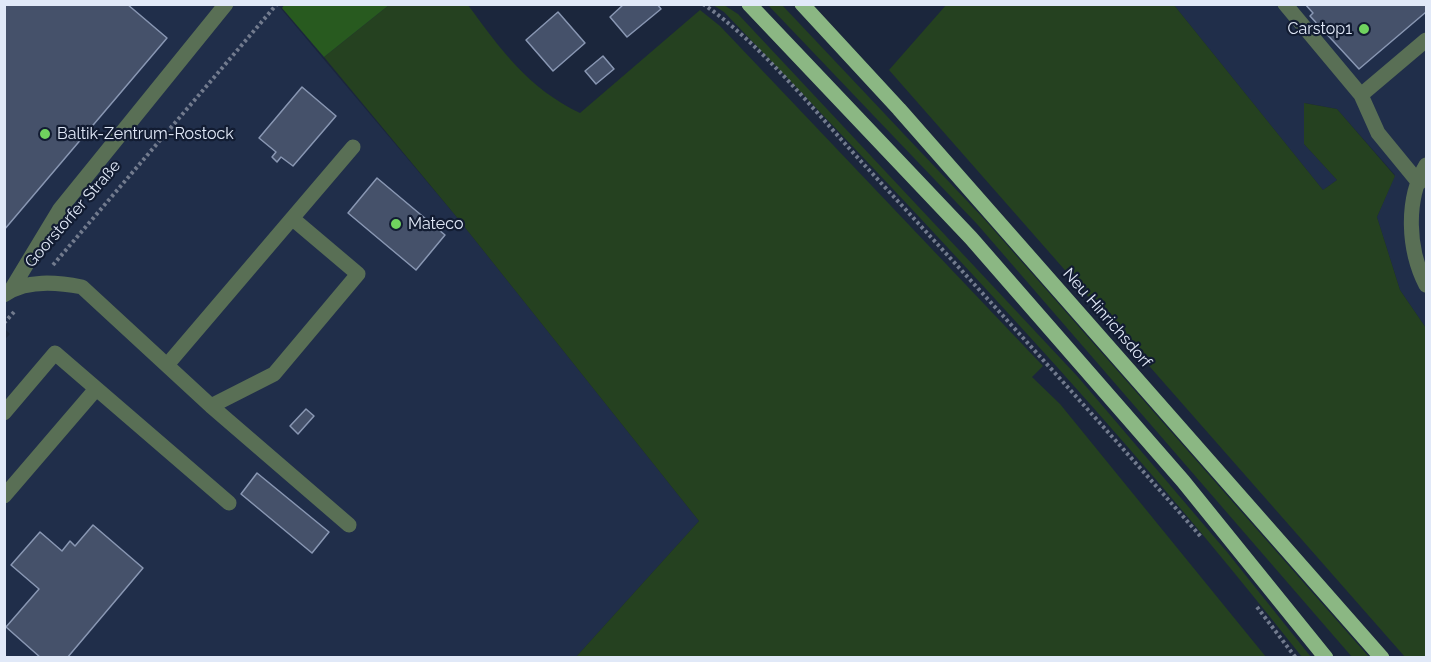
<!DOCTYPE html>
<html>
<head>
<meta charset="utf-8">
<style>
  body { margin:0 }
  #map { position:relative; width:1431px; height:662px; overflow:hidden; background:#1b263c; font-family:Raleway,sans-serif }
  canvas { display:block }
  .frame { position:absolute; inset:0; border:6px solid #e1e9f8; pointer-events:none }
</style>
</head>
<body>
<div id="map">
<canvas width="1431" height="662"></canvas>
<div class="frame"></div>
</div>
<script>
const c = document.querySelector('canvas').getContext('2d');
c.lineJoin = 'round';
function fill(path, color) { c.fillStyle = color; c.fill(path, 'evenodd'); }
function trace(path, color, width, dash) { c.strokeStyle = color; c.lineWidth = width; c.lineCap = dash ? 'butt' : 'round'; c.setLineDash(dash || []); c.stroke(path); }
function label(font, color, halo, rows, align = 'center') {
  c.font = font + ' Raleway,sans-serif'; c.lineWidth = 4.5; c.setLineDash([]); c.textBaseline = 'middle'; c.strokeStyle = halo; c.fillStyle = color; for (const [text, x, y, turn = 0] of rows) {
    c.save(); c.translate(x, y); c.rotate((+turn || 0) * Math.PI / 180); c.textAlign = isNaN(turn) ? turn : align; if (halo) c.strokeText(text, 0, 0); c.fillText(text, 0, 0); c.restore();
  }
}
fill(new Path2D(`
  M5 5H278L455 215 699 521 576 657H5L4 340 10 334 5 329Z
  M1174 5H1426V328L1400 290 1377 217 1395 175 1337 109 1305 103 1304 144 1337 180 1323 190Z`), '#202e4a');
fill(new Path2D(`
  M947 4 1174 5 1323 190 1337 180 1304 144V103L1337 109 1395 176 1377 217 1400 290 1426 328V657H1405L889 70Z
  M389 5H468C501 50 528 88 580 113L700 10 720 26 1043 366 1032 377 1060 404 1266 657H576L699 521 455 215 324 57Z
  M713 5H724L738 14 1078 377 1227 552 1311 657H1302C1124 430 924 220 724 12Z
  M768 5H782L985 220 1369 657H1352L977 224Z`), '#254120');
fill(new Path2D(`
  M285 4H389V5L324 57 282 8Z`), '#285a1f');
const building = new Path2D(`
  M4 4H127L167 38 4 230Z
  M624 4H657L661 9 627 37 610 17Z
  M1305 4H1426V12L1359 69 1310 16 1313 13Z
  M558 12 585 43 553 71 526 40Z
  M603 56 614 69 596 84 585 71Z
  M302 87 336 116 293 166 281 157 277 162 272 157 276 152 259 138Z
  M377 178 445 235 416 270 348 213Z
  M306 409 314 416 298 434 290 426Z
  M257 473 329 532 312 553 241 494Z
  M93 525 143 568 67 658H41L6 627 39 589 11 565 40 532 62 551 70 541 75 546Z`);
fill(building, '#45516a');
trace(building, '#8997b3', 1.5);
trace(new Path2D(`
  M703 4C761 43 821 119 870 171 982 292 1093 414 1202 538
  M53 265 277 4
  M4 323 14 312
  M1257 607 1296 658`), '#727b8e', 4, [3, 3]);
trace(new Path2D(`
  M1285 4 1361 95
  M1426 165C1405 200 1408 250 1426 285
  M1419 183 1378 133 1361 95 1426 40
  M11 290 60 209 226 4
  M4 295C26 279 57 282 82 287L211 406 349 525
  M167 365 353 147
  M211 406 274 374 358 274 293 219
  M4 413 55 353 229 503
  M4 496 96 389`), '#596f55', 15);
trace(new Path2D(`
  M749 4 971 238 1183 481 1326 658
  M802 4 899 109 1382 658`), '#8bb783', 15);
for (const [x, y, r, color] of [
  [1364,29,6,"#70d35f"],
  [45,134,6,"#70d35f"],
  [396,224,6,"#70d35f"]
]) { const dot = new Path2D(); dot.arc(x, y, r, 0, 2 * Math.PI); c.fillStyle = color; c.fill(dot); trace(dot, '#121c32', 2); }
label('16px', '#e1e9f8', '#121c32', [
  ["Carstop1",1352,29,"right"],
  ["Baltik-Zentrum-Rostock",57,134],
  ["Mateco",408,224]
], 'left');
label('16px', '#e1e9f8', '#121c32', [
  ["Goorstorfer Straße",73,214,-49],
  ["Neu Hinrichsdorf",1107,318,49]
]);
</script>
</body>
</html>
